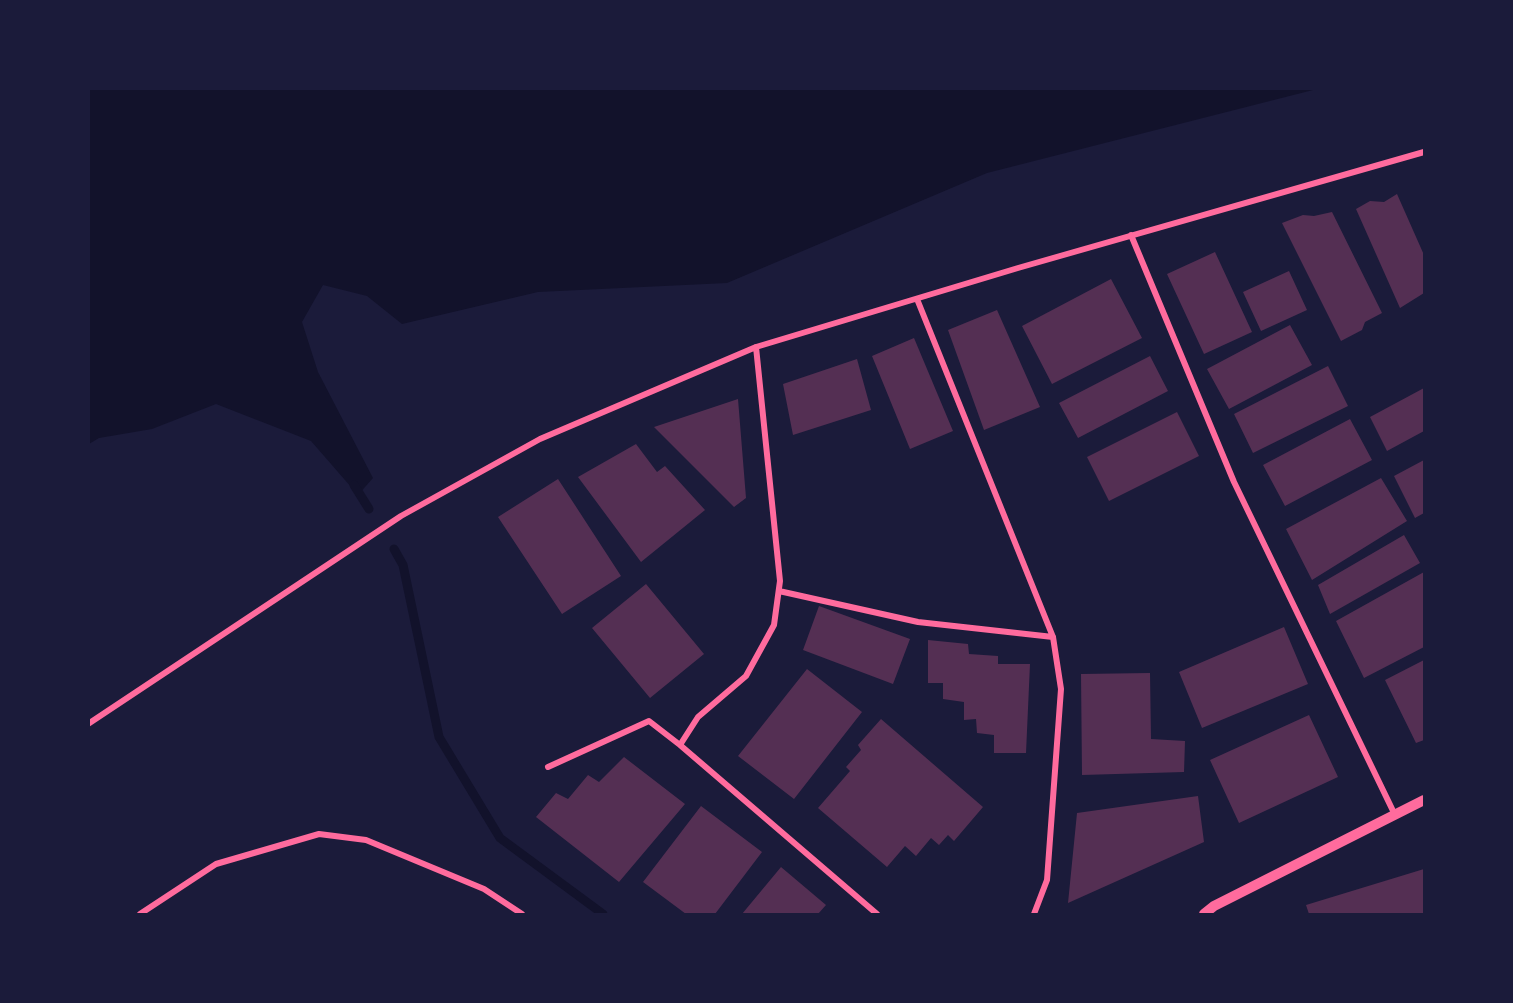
<!DOCTYPE html>
<html>
<head>
<meta charset="utf-8">
<style>
  body { margin:0 }
  #map { position:relative; width:1513px; height:1003px; overflow:hidden; background:#1b1b3a; font-family:Karla,sans-serif }
  canvas { display:block }
  .frame { position:absolute; inset:0; border:90px solid #1b1b3a; pointer-events:none }
</style>
</head>
<body>
<div id="map">
<canvas width="1513" height="1003"></canvas>
<div class="frame"></div>
</div>
<script>
const c = document.querySelector('canvas').getContext('2d');
c.lineJoin = 'round';
function fill(path, color) { c.fillStyle = color; c.fill(path, 'evenodd'); }
function trace(path, color, width, dash) { c.strokeStyle = color; c.lineWidth = width; c.lineCap = dash ? 'butt' : 'round'; c.setLineDash(dash || []); c.stroke(path); }
fill(new Path2D(`
  M89 88H1317V89L987 173 727 283 538 292 402 324 367 296 323 285 302 322 318 372 373 478 358 495 311 441 216 404 152 429 99 438 89 444Z`), '#12122b');
trace(new Path2D(`
  M354 485 369 509
  M394 549 403 565 439 737 500 838 603 914`), '#12122b', 9);
fill(new Path2D(`
  M1397 194 1424 255V293L1400 308 1356 209 1370 201 1384 202Z
  M1332 212 1382 313 1365 322 1362 330 1341 341 1282 223 1303 215 1314 216Z
  M1215 252 1252 332 1204 354 1167 274Z
  M1289 271 1307 310 1261 331 1243 292Z
  M1111 279 1142 338 1052 384 1022 326Z
  M997 310 1040 407 984 430 948 330Z
  M1290 325 1312 365 1229 409 1207 369Z
  M914 338 953 431 910 449 872 356Z
  M1150 356 1168 391 1078 438 1059 403Z
  M857 359 871 410 793 435 783 384Z
  M1328 366 1348 406 1253 453 1234 414Z
  M1424 388V431L1387 451 1370 417Z
  M738 399 746 498 734 507 654 427Z
  M1177 412 1199 456 1109 501 1087 457Z
  M1350 419 1372 460 1285 506 1263 465Z
  M636 444 657 472 665 466 705 510 641 562 578 477Z
  M1424 460V513L1415 518 1394 476Z
  M1381 478 1407 521 1312 580 1286 529Z
  M558 479 621 576 562 614 498 517Z
  M1404 535 1420 563 1330 614 1318 585Z
  M1424 572V647L1364 678 1336 621Z
  M646 584 704 654 650 698 592 628Z
  M819 606 910 639 893 684 803 650Z
  M1284 627 1308 684 1202 728 1179 672Z
  M928 640 968 644 969 654 998 656V664H1030L1026 753H994V735L977 733 976 719 964 720V702L943 699V683H928Z
  M1424 660V740L1416 743 1385 680Z
  M807 669 862 712 794 799 738 756Z
  M1150 673 1151 739 1185 741 1184 772 1082 775 1081 674Z
  M1309 715 1338 777 1239 823 1210 760Z
  M881 719 983 807 954 841 948 835 939 845 931 838 916 856 905 846 887 867 818 808 850 771 846 767 861 750 858 745Z
  M624 757 685 804 619 882 536 817 556 793 568 799 588 775 599 782Z
  M1198 796 1204 842 1068 903 1077 813Z
  M701 806 762 852 715 914H686L643 882Z
  M781 867 826 905 818 914H742Z
  M1424 869V914H1309L1306 905Z`), '#542f53');
trace(new Path2D(`
  M1131 235 1234 482 1395 815
  M917 299 1053 637 1061 689 1047 880 1034 914
  M779 591 918 622 1053 637
  M88 724 401 516 540 439 756 347 1018 268 1424 152
  M680 745 877 914
  M548 767 649 721 680 745 698 717 746 676 774 625 780 581 756 347
  M140 914 216 864 319 834 366 840 484 889 522 914`), '#ff6b9d', 6);
trace(new Path2D(`
  M1204 914 1214 906 1424 800`), '#ff6b9d', 10);
</script>
</body>
</html>
